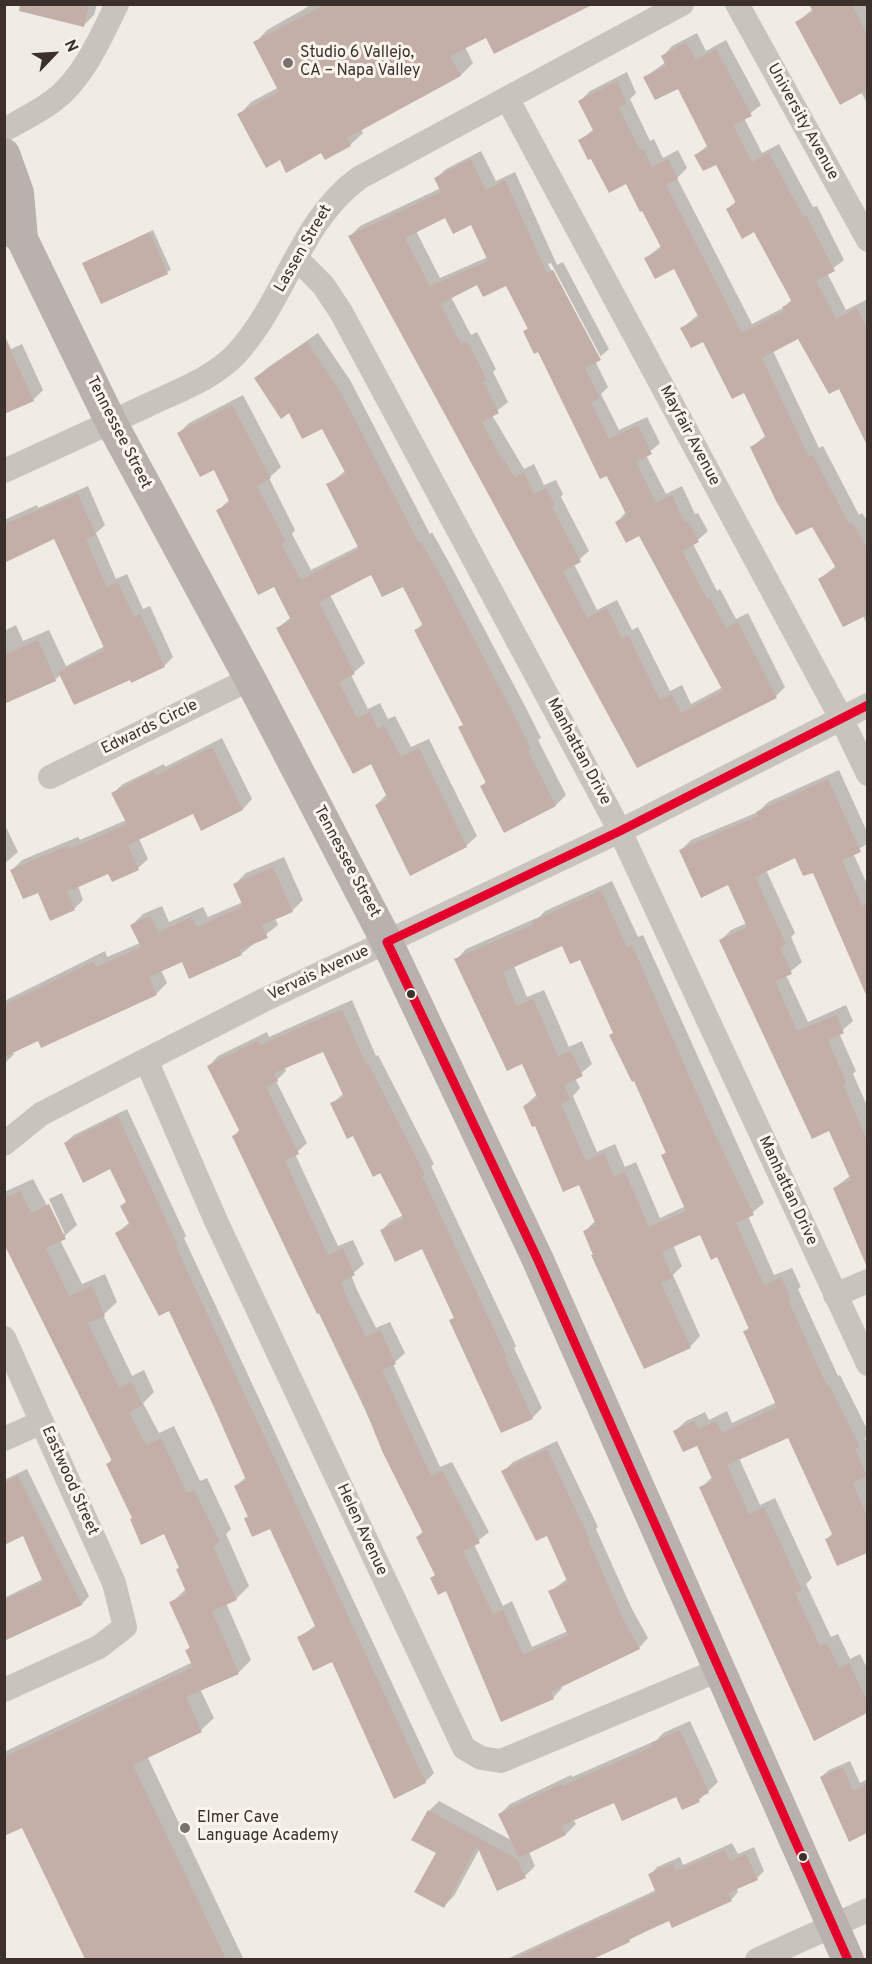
<!DOCTYPE html>
<html>
<head>
<meta charset="utf-8">
<style>
  body { margin:0 }
  #map { position:relative; width:872px; height:1964px; overflow:hidden; background:#f0ebe5; font-family:Overpass,sans-serif }
  canvas { display:block }
  .frame { position:absolute; inset:0; border:6px solid #3b302b; pointer-events:none }
  .north { position:absolute; left:24px; top:24px; width:60px; height:60px; -webkit-text-stroke:4px #fbf5ee; paint-order:stroke; rotate:65deg; font-size:16px; font-weight:700; line-height:24px; text-align:center; color:#3b302b }
  .north::after { content:''; display:block; margin:auto; width:21px; height:27px; background:#3b302b; clip-path:polygon(50% 0,100% 100%,50% 72%,0 100%) }
</style>
</head>
<body>
<div id="map">
<canvas width="872" height="1964"></canvas>
<div class="frame"></div>
<div class="north">N</div>
</div>
<script>
const c = document.querySelector('canvas').getContext('2d');
c.lineJoin = 'round';
function fill(path, color) { c.fillStyle = color; c.fill(path, 'evenodd'); }
function trace(path, color, width, dash) { c.strokeStyle = color; c.lineWidth = width; c.lineCap = dash ? 'butt' : 'round'; c.setLineDash(dash || []); c.stroke(path); }
function label(font, color, halo, rows, align = 'center') {
  c.font = font + ' Overpass,sans-serif'; c.lineWidth = 6; c.setLineDash([]); c.textBaseline = 'middle'; c.strokeStyle = halo; c.fillStyle = color; for (const [text, x, y, turn = 0] of rows) {
    c.save(); c.translate(x, y); c.rotate((+turn || 0) * Math.PI / 180); c.textAlign = isNaN(turn) ? turn : align; if (halo) c.strokeText(text, 0, 0); c.fillText(text, 0, 0); c.restore();
  }
}
fill(new Path2D(`
  M35 4H97L94 15 83 26Z
  M313 4H586L487 36 465 47 473 63 461 75 361 129 363 133 350 145 280 158 239 115 251 102 279 87 255 43 267 30Z
  M811 4H867L868 105 861 92 797 22 813 9Z
  M697 33 706 51 726 40 761 105 744 118 762 153 779 144 813 207 817 206 844 260 827 273 846 310 868 299V438L839 387 799 337 773 351 819 448 823 446 859 515 862 513 868 522V626L863 616 820 579 837 565 812 525 752 447 766 435 744 391 704 340 682 328 698 315 674 267 646 258 661 246 627 182 592 157 580 140 594 129 580 101 590 91 627 72 636 93 630 99 650 141 654 139 663 158 678 150 687 168 677 178 752 324 783 308 792 299 755 230 728 209 737 200 716 163 696 155 708 145 678 87 645 77 666 62 663 56 672 46Z
  M481 151 496 181 515 172 557 265 563 262 609 349 595 361 608 387 601 394 619 430 647 417 660 443 646 455 666 494 682 486 695 514 698 513 708 531 693 544 717 591 720 589 736 619 748 613 785 687 776 696 638 766 350 236 360 226 441 188 436 178 446 169ZM446 216 471 223 488 257 440 278 416 231ZM551 263 601 357H598L548 264ZM478 283 506 284 529 327 525 331 538 350 626 512 617 522 640 534 723 687 691 704 682 685 670 691 638 627 632 630 617 600 597 610 574 564 589 551 561 497 563 494 556 480 544 485 534 464 524 469 492 415 508 402 493 372 496 369 477 332 471 335 451 297Z
  M153 230 171 270 102 302 84 263Z
  M318 333 350 380 430 534 432 532 451 566 526 708 541 738 538 740 566 795 556 805 482 786 487 781 460 728 464 724 416 631 423 623 404 585 372 573 330 595 365 663 351 675 368 709 380 703 388 719 395 716 411 747 429 739 477 836 466 846 376 805 387 794 372 762 278 628 291 617 274 585 218 511 229 500 214 468 179 433 189 423 243 395 281 467 269 478 295 530 292 534 311 570 359 546 328 485 345 471 323 427 290 411 256 378 267 368Z
  M4 334 11 349 22 344 43 390 33 400 4 412Z
  M88 486 105 525 96 533 116 579 127 574 143 609 150 606 173 657 164 666 130 678 61 674 56 679 4 703V631L16 625 23 641 49 630 66 666 105 646 55 537 4 560V520L37 505 38 508Z
  M222 738 252 799 243 809 202 829 194 812 139 839 148 859 138 868 109 872 78 886 83 900 74 909 39 891 12 870 22 860 78 837 80 840 126 820 113 793 123 784 164 764 165 767Z
  M839 770 868 834V843L853 853 868 886V994L814 872 796 856 766 870 795 933 791 937 802 962 786 975 808 1022 846 1005 853 1021 839 1033 856 1071 853 1074 868 1108V1231L855 1236 834 1188 850 1176 830 1129 721 940 731 930 747 923 729 883 681 850 691 840 758 812 768 802Z
  M4 823 18 852 4 864Z
  M284 857 303 900 292 911 275 918 278 925 241 954 183 960 161 970 167 983 156 994 38 1039 4 1025V1002L8 999 105 951 107 957 140 943 132 925 143 914 162 906 169 922 203 907 208 917 243 902 235 884 246 873Z
  M612 881 638 937 643 935 764 1203 748 1216 774 1275 792 1268 801 1287 798 1289 838 1376 840 1375 868 1431 865 1439 868 1445V1474L865 1476 868 1482V1551L838 1564 827 1539 833 1533 788 1436 739 1458 760 1505 775 1498 812 1578 806 1584 831 1637 838 1634 850 1659 860 1654 868 1670V1711L814 1739 701 1488 713 1476 698 1444 675 1431 686 1421 705 1412 709 1420 727 1411 732 1423 777 1402 745 1332 749 1327 718 1256 701 1233 673 1245 682 1266 673 1275 700 1336 690 1347 585 1231 596 1220 580 1183 524 1106 538 1094 523 1062 456 960 466 949 539 917 545 911ZM562 945 581 958 614 1032 611 1035 635 1079 667 1151 663 1155 686 1206 660 1218 636 1162 625 1167 615 1144 597 1152 573 1096 580 1088 575 1078 592 1064 582 1041 569 1047 544 990 527 997 514 966Z
  M352 1000 376 1056 378 1055 434 1164 431 1166 516 1346 514 1348 542 1408 532 1418 451 1321 455 1316 423 1247 381 1231 391 1221 404 1215 381 1171 332 1104 344 1093 323 1050 285 1067 286 1071 276 1081 307 1143 295 1154 338 1246 353 1240 364 1264 351 1275 357 1290 376 1328 390 1322 405 1353 393 1364 440 1467 452 1462 489 1532 474 1544 503 1606 512 1601 532 1647 568 1631 550 1592 567 1579 547 1534 503 1472 513 1462 557 1441 598 1527 596 1529 632 1609 648 1638 639 1648 561 1686 562 1688 553 1698 447 1589 436 1574 418 1537 423 1531 234 1136 240 1129 209 1066 218 1056 267 1032 269 1037Z
  M4 1037 14 1054 5 1063Z
  M127 1109 186 1236 184 1238 434 1773 425 1782 333 1660 298 1638 316 1625 271 1527 246 1518 249 1516 236 1486 246 1477 170 1309 117 1233 130 1222 122 1206 127 1201 111 1167 65 1143 74 1135Z
  M33 1179 62 1234H65L49 1199 62 1193 77 1225 60 1240 82 1284 105 1274 117 1302 103 1315 132 1376 144 1370 154 1392 143 1403 159 1433 174 1426 200 1481 207 1478 231 1529 226 1534 249 1586 236 1599 226 1603 251 1660 239 1672 200 1689 214 1718 201 1730 147 1756 244 1960H86L23 1826 4 1835V1752L193 1662 187 1650 191 1646 171 1603 186 1589 180 1567 164 1532 134 1518 108 1464 112 1459 4 1240V1192Z
  M27 1469 89 1596 82 1604 4 1639V1598L43 1579 23 1534H4V1480Z
  M690 1721 718 1782 699 1800 677 1795 614 1801 573 1819 576 1824 566 1834 529 1852 535 1866 525 1876 480 1848 454 1896 444 1906 438 1852 429 1811 439 1801 513 1841 500 1814 510 1804 571 1775 572 1777 657 1740 663 1733Z
  M850 1761 860 1783 868 1779V1831L850 1840 821 1777 829 1770Z
  M732 1843 738 1854 754 1847 764 1871 757 1878 736 1887 738 1892 731 1900 670 1919 590 1960H505L656 1890 650 1875 657 1867 680 1857 683 1865Z`), '#0003');
fill(new Path2D(`
  M20 4H89L84 27 19 11Z
  M326 4H594L494 54 486 38 450 56 461 76 347 138 351 146 325 160 321 153 286 173 280 160 266 168 237 114 279 92 253 42Z
  M809 4H852L867 35V90L840 105 795 22 813 12Z
  M686 42 696 60 716 49 752 116 733 125 752 162 769 153 803 216 806 215 835 271 816 281 836 319 857 308 867 328V445L839 389 829 394 798 339 762 358 809 457 813 455 849 524 852 522 867 548V615L843 627 818 579 836 568 812 527 796 535 776 501 750 447 766 438 744 393 732 399 703 342 691 348 680 328 699 318 674 269 655 279 644 258 662 249 642 211 640 212 626 184 609 193 591 159 588 160 578 140 594 132 578 101 617 81 627 104 619 108 640 150 643 148 652 167 668 159 678 179 666 185 742 333 784 311 782 307 792 302 754 232 742 239 726 209 736 203 716 165 703 171 694 155 708 148 678 89 655 100 643 77 666 66 661 56Z
  M471 159 486 190 505 180 547 273 553 270 601 360 585 368 600 398 591 402 609 439 638 425 652 454 636 462 656 503 672 495 685 523 688 521 699 542 682 551 707 599 710 598 726 628 738 622 777 698 637 768 348 236 441 192 434 178ZM445 218 453 234 471 225 488 261 430 286 405 238ZM477 285 483 297 506 286 528 329 523 331 534 354 538 352 600 479 607 476 627 516 615 522 626 543 639 536 723 691 681 713 672 694 660 700 628 635 622 638 607 608 587 618 563 571 581 562 552 507 555 505 546 488 534 494 524 472 514 477 505 460 503 462 482 422 499 413 483 382 487 380 467 341 461 344 440 304Z
  M150 232 168 274 101 304 82 263Z
  M4 336 34 401 4 414Z
  M307 342 340 391 419 543 421 542 441 576 516 719 531 749 528 751 556 806 504 833 480 786 486 783 458 727 463 725 414 630 423 626 403 587 382 597 371 575 319 602 355 674 339 682 357 718 370 712 378 729 384 725 401 757 419 748 467 847 410 876 375 805 388 799 371 764 353 774 276 628 291 620 274 587 258 595 216 510 230 503 214 470 200 477 177 433 232 405 271 478 257 486 286 542 281 544 301 580 359 549 326 484 346 474 322 429 302 439 289 413 281 419 254 378Z
  M78 494 96 535 86 540 107 587 118 582 134 617 140 614 165 667 131 683 130 680 74 705 58 672 105 650 54 539 4 563V524Z
  M38 640 56 681 4 704V655Z
  M212 747 243 810 201 831 193 814 128 845 139 870 112 882 108 874 67 892 75 910 50 921 38 893 23 899 10 870 69 845 70 849 127 824 111 793 154 772 155 776Z
  M828 779 861 852 842 860 862 906 867 904V997L813 873 803 876 795 858 755 877 786 944 780 947 792 974 775 981 797 1031 836 1015 844 1033 828 1040 846 1082 843 1084 867 1140V1267L833 1188 851 1180 829 1131 812 1139 719 940 747 927 728 885 701 898 679 850 758 816 756 812Z
  M273 867 293 912 262 925 268 938 239 950 242 955 189 979 182 962 149 977 157 995 41 1048 38 1041 4 1057V1005L94 961 96 967 141 947 130 925 150 916 158 932 192 917 197 927 243 906 233 884Z
  M601 890 627 947 632 945 711 1126 754 1215 736 1223 764 1285 781 1277 791 1299 788 1300 827 1386 829 1385 860 1447 855 1449 867 1476 853 1483 867 1516V1553L837 1566 825 1539 833 1536 788 1438 727 1465 749 1514 764 1507 802 1590 795 1593 820 1646 827 1643 839 1668 849 1663 867 1701V1713L814 1741 699 1487 713 1481 697 1446 683 1452 673 1431 694 1421 698 1429 716 1421 722 1433 777 1407 743 1331 749 1329 717 1257 711 1260 700 1235 662 1252 673 1278 661 1283 691 1348 644 1369 591 1255H593L583 1231 596 1225 579 1185 563 1192 535 1126 532 1127 523 1106 538 1099 522 1064 507 1071 454 959 534 924 533 921ZM562 946 570 964 580 960 613 1033 609 1035 632 1082 634 1081 666 1153 661 1155 686 1211 649 1227 625 1172 614 1177 604 1153 586 1161 561 1104 570 1100 564 1085 583 1076 571 1051 558 1056 533 999 516 1006 503 972Z
  M342 1009 366 1064 368 1063 425 1175 422 1176 507 1357 505 1358 533 1419 501 1433 449 1320 454 1318 422 1249 395 1262 380 1230 404 1219 380 1173 373 1177 353 1136 347 1139 330 1103 344 1097 323 1052 274 1073 278 1081 266 1087 299 1154 285 1161 328 1255 343 1248 355 1275 341 1282 348 1300 366 1337 380 1330 396 1364 382 1370 431 1476 442 1470 480 1543 463 1551 493 1614 503 1610 523 1655 568 1635 548 1591 568 1583 547 1536 536 1541 501 1471 547 1449 589 1538 588 1539 623 1619 640 1649 551 1692 554 1699 501 1722 446 1591 438 1595 430 1578 435 1575 416 1537 423 1533 383 1453 361 1399 319 1313 317 1314 232 1136 240 1132 207 1066 257 1041 260 1045Z
  M118 1116 178 1246 176 1247 426 1783 394 1799 332 1662 313 1671 297 1637 316 1628 270 1529 252 1537 244 1518 248 1517 234 1486 246 1480 214 1407 169 1311 159 1316 115 1233 130 1225 120 1206 126 1202 110 1169 83 1183 64 1143Z
  M20 1191 31 1213 49 1204 66 1239 46 1248 69 1296 92 1286 105 1316 88 1323 119 1388 131 1382 143 1405 129 1412 146 1445 161 1438 187 1493 194 1490 220 1542 213 1546 237 1600 212 1611 239 1674 186 1697 202 1732 133 1765 226 1959H85L22 1828 4 1836V1757L193 1667 185 1650 190 1648 169 1602 187 1594 176 1569 179 1568 164 1534 141 1545 130 1519 132 1518 106 1464 112 1461 4 1244V1198Z
  M18 1476 82 1605 4 1641V1600L43 1582 23 1536 4 1545V1483Z
  M680 1730 709 1793 698 1798 700 1802 682 1810 676 1797 622 1821 614 1803 561 1826 566 1835 519 1858 498 1814 561 1784 562 1786 653 1746 651 1743Z
  M843 1767 853 1791 867 1784V1833L849 1842 820 1777Z
  M428 1810 517 1859 526 1878 497 1891 477 1846 444 1908 414 1892 436 1853 411 1840Z
  M725 1850 730 1861 746 1854 758 1880 728 1893 732 1901 672 1928 669 1921 629 1939 630 1942 593 1959H514L656 1893 648 1874 673 1863 676 1871Z`), '#c3afa7');
trace(new Path2D(`
  M737 4 868 240
  M508 100 841 718 868 774
  M4 130C20 121 38 112 53 101 83 79 101 37 117 4
  M296 258 323 285 341 312 620 831 868 1364
  M4 471C52 449 99 428 146 406 177 391 213 379 237 353 286 299 299 222 359 178L682 4
  M50 777 250 679
  M146 1060 216 1221 464 1748 481 1758 501 1761 719 1670
  M4 1144 41 1114 146 1060 264 1000 620 831 868 705
  M835 1295 868 1281
  M4 1338 114 1583 125 1627 99 1647 4 1690
  M4 1439 42 1422
  M757 1960 868 1910`), '#c9c3be', 24);
trace(new Path2D(`
  M4 154 18 193 22 239
  M4 222 22 239 111 422 250 679 387 942 537 1258 848 1960`), '#b8b1ad', 32);
trace(new Path2D(`
  M387 942 537 1258 848 1960
  M387 942 620 831 868 705`), '#e4002b', 9);
for (const [x, y, r, color] of [
  [288,63,6,"#7a716c"],
  [411,994,5,"#3b302b"],
  [185,1828,6,"#7a716c"],
  [803,1857,5,"#3b302b"]
]) { const dot = new Path2D(); dot.arc(x, y, r, 0, 2 * Math.PI); c.fillStyle = color; c.fill(dot); trace(dot, '#fbf5ee', 2); }
label('16px', '#3b302b', '#fbf5ee', [
  ["Studio 6 Vallejo,",300,54],
  ["CA – Napa Valley",300,72],
  ["Elmer Cave",197,1819],
  ["Language Academy",197,1837]
], 'left');
label('16px', '#3b302b', '#fbf5ee', [
  ["University Avenue",802,122,61],
  ["Lassen Street",304,249,-60],
  ["Tennessee Street",118,433,63],
  ["Mayfair Avenue",689,436,62],
  ["Edwards Circle",150,728,-26],
  ["Manhattan Drive",578,752,62],
  ["Tennessee Street",346,862,62],
  ["Vervais Avenue",319,974,-25],
  ["Manhattan Drive",787,1191,65],
  ["Eastwood Street",69,1481,66],
  ["Helen Avenue",361,1530,65]
]);
</script>
</body>
</html>
